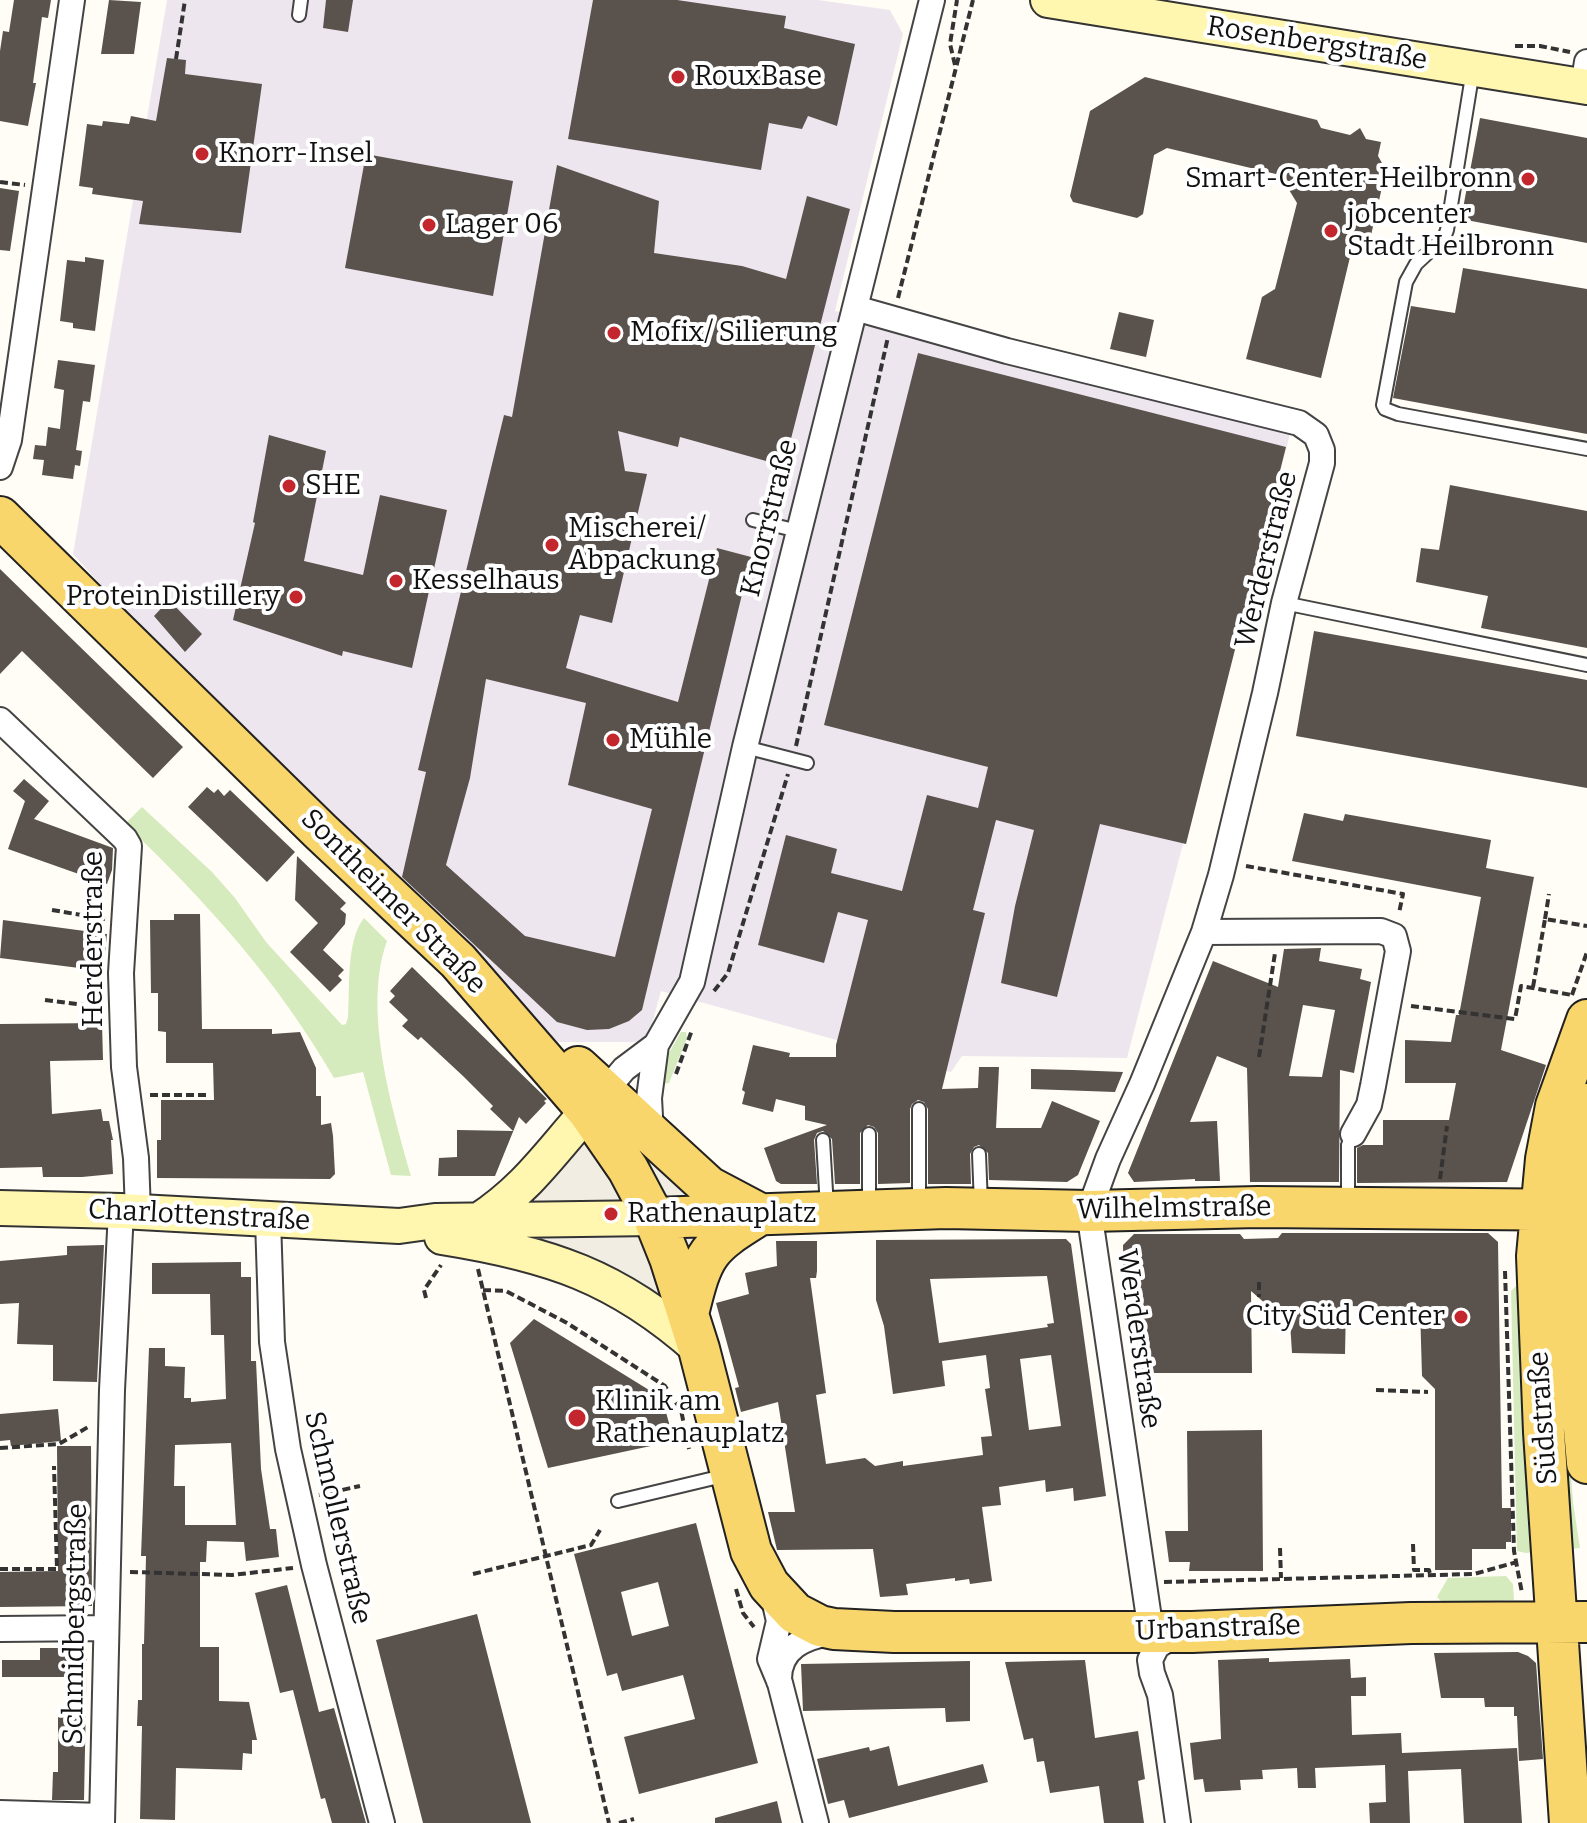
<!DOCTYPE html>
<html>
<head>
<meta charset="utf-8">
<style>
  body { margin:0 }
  canvas { display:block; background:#fffdf5 }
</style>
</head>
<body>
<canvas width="1587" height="1823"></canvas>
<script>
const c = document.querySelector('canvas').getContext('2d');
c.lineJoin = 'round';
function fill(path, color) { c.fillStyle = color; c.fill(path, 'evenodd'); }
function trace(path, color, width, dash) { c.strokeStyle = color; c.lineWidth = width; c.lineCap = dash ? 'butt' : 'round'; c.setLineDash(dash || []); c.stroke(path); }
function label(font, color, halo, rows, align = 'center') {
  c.font = font + ' Bitter,serif'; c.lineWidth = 8; c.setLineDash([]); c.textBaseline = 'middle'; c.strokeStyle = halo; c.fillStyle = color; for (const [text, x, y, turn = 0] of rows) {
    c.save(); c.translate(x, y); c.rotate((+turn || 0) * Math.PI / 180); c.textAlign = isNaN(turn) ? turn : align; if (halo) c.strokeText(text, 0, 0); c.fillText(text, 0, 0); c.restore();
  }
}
fill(new Path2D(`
  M167 0H818L890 10 903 34 835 311 1294 419 1127 1058 962 1056 951 1072 661 991 647 1042H549L345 855 73 554Z`), '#eee6ef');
fill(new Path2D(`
  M142 807 212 872 235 898 266 942 342 1025 346 1024 348 1017C350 989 346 940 364 918L387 941C362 1010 392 1108 411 1176L391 1175 363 1072 334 1078C278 981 206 901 125 824Z
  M681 1032H686L687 1038 669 1083 658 1085 661 1067Z
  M1524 1283 1542 1551 1526 1553 1517 1551 1511 1291 1516 1286Z
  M1560 1327 1573 1502 1580 1548 1571 1549 1561 1413Z
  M1506 1576 1513 1584 1514 1600 1442 1602 1437 1597 1448 1578Z`), '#d5ebbd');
fill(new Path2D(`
  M617 1121 723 1204 674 1316 517 1238 512 1206 580 1139Z`), '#f1ede2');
fill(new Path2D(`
  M14 0H51L48 18 42 17 33 83H36L28 126 0 121V51L3 31 9 32Z
  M109 0 141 2 134 54H101Z
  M326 0H353L348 32 323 28Z
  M593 0H677L786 16 784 28 855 44 837 126 808 116 802 129 769 123 761 170 568 139Z
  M167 58 186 60 185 74 262 84 241 233 139 224 143 201 92 194 93 188 79 186 87 124 102 126 103 121 129 124 131 116 156 121Z
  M1145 77 1317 120 1321 128 1350 135 1360 128 1366 139 1381 142 1378 156 1386 170 1369 244 1351 253 1321 378 1246 359 1262 297 1275 289 1297 203 1280 175 1167 148 1154 155 1143 214 1137 218 1073 202 1070 196 1090 111Z
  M1480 118 1587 138V243L1461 219Z
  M366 154 513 181 493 296 345 268Z
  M557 165 659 201 654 253 742 266 786 279 807 196 850 209 784 466 680 437 678 447 618 431 625 471 647 474 612 623 580 615 566 668 678 702 717 548 751 557 642 1010 629 1021 609 1029 587 1030 557 1022 402 877 426 772 418 770 429 723 504 415 512 417ZM486 679 586 703 568 785 652 809 615 957 525 936 446 865 470 778Z
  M0 188 19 191 10 251 0 250Z
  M85 257 104 260 95 331 73 328V323L60 321 67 260 85 262Z
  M1463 268 1587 289V434L1393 398 1411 306 1455 313Z
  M1119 312 1154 320 1146 357 1110 349Z
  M918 353 1286 447 1186 844 1100 824 1057 997 1001 983 1015 906 1034 830 996 820 973 910 985 913 942 1089 978 1088 979 1067H999L996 1128H1041L1052 1101 1100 1121 1078 1175 1067 1182 989 1180 988 1153 979 1145 974 1147 970 1154 971 1184H928V1109L924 1102 918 1100 912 1104 910 1109V1183L878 1184V1133L874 1127 868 1125 860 1133V1184H835L832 1139 823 1131 817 1133 814 1140 817 1184H781L776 1181 764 1148 827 1125 805 1120V1106L776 1099 773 1112 742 1104 745 1092 742 1090 753 1045 790 1053 789 1057H836V1045L868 920 838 912 824 963 758 945 786 835 837 849 831 873 902 891 927 795 978 808 988 767 824 725Z
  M58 360 95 365 90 402 83 401 76 450 82 451 80 466 75 465 73 479 42 475 44 460 33 459 35 445 46 446 48 427 60 429 64 390 54 388Z
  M269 435 326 451 304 561 363 575 380 495 447 510 412 668 343 651 342 656 233 620 255 523 253 522Z
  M1450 485 1587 511V648L1481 628 1488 596 1416 582 1421 548 1439 550Z
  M0 569 183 747 153 778 22 651 0 674Z
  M169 600 202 634 185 652 154 616Z
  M1314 631 1587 680V788L1296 736Z
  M24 779 49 801 34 819 113 848 112 870 107 884 8 849 25 801 13 791Z
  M207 787 214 793 218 789 224 796 230 790 295 852 267 882 188 807Z
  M1304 813 1343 821 1345 814 1491 840 1486 868 1534 877 1501 1050 1546 1065 1507 1182 1357 1183V1148L1363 1145H1383V1120H1449L1456 1083H1405V1040L1451 1042 1456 1015H1459L1481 897 1292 861Z
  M297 856 346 903 340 909 346 914 345 924 323 950 344 970 338 976 342 980 330 992 290 952 318 923 295 900Z
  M174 914H200L202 1029H272V1034L300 1032 316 1068V1096H321V1125L331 1123 333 1136 335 1174 330 1179 157 1178V1140H161V1100H214L213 1063H166V1032L158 1031V993H151L150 920H174Z
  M3 920 107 934 103 971 0 958Z
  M1321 948 1319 961 1362 969 1360 979 1371 982 1354 1073 1340 1070 1339 1182H1250L1247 1068 1217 1056 1190 1122 1217 1121 1220 1181H1195V1179L1134 1182 1128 1173 1213 961 1278 987 1284 949ZM1303 1005 1335 1010 1322 1077 1289 1076Z
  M412 967 547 1099 544 1101 546 1103 526 1124 519 1117 495 1176H438L439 1158 457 1157V1130L513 1131 490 1109 493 1106 463 1076 421 1037 418 1040 402 1026 408 1020 389 1002 395 996 390 991Z
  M102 1023 103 1060 50 1061 52 1114 101 1109 103 1121H109L113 1140H111L113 1174 82 1177H43L42 1167 0 1168V1024Z
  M1031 1069 1073 1070 1123 1072 1115 1092 1031 1089Z
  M1282 1233H1488L1498 1242 1502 1508H1511V1542H1506V1549H1472V1570H1435V1389L1422 1376 1420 1307 1346 1306 1345 1354 1292 1353 1290 1322H1285V1312H1275L1251 1291 1252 1373H1142L1141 1323 1136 1324V1312L1124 1303 1123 1245 1134 1234H1240L1244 1239 1278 1238Z
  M1066 1239 1071 1244 1106 1496 1074 1501 1073 1488 1046 1492 1045 1480 999 1487 1001 1505 982 1507 992 1581 970 1584 969 1579 955 1581V1578L906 1584 908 1595 880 1597 873 1549 777 1550 768 1512H795L778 1402 741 1412 735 1388 739 1387 716 1303 749 1294 745 1273 777 1266 776 1241H817V1271L816 1278H810L826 1393 816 1395 826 1464 865 1458 875 1466 903 1461V1466L983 1455 981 1437 992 1436 985 1389 990 1388 986 1355 942 1361 945 1386 893 1394 884 1326 876 1300V1240ZM1047 1276 1054 1323 1047 1324 1048 1327 939 1343 930 1279ZM1051 1355 1061 1426 1029 1430 1020 1359Z
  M104 1245 97 1382 53 1381V1345L17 1344 19 1303 0 1304V1261L67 1255V1246Z
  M241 1262V1277H251V1361H256L261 1469 270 1529H276L279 1557 246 1561 244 1542 207 1541 206 1562H200V1647H219V1701L249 1702 257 1740H252V1754L243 1753 242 1770 176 1768 175 1820 140 1819 142 1726H137L138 1700H142V1644H144L146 1556H141L149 1348H165V1366L185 1367 184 1398H191V1402L226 1399 224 1335H211L210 1294H152V1263ZM231 1443 236 1525H185V1486H174L175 1445Z
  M534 1319 662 1398 674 1441 548 1468 510 1343Z
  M58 1409 61 1441 11 1446 10 1440 0 1441V1414Z
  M1262 1430 1263 1571H1189L1190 1562H1169L1165 1531H1188L1187 1431Z
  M57 1446H91L92 1606 0 1607V1572L58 1571Z
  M696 1523 758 1763 639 1794 624 1737 695 1719 683 1675 622 1691 617 1673 607 1676 574 1554ZM658 1582 669 1626 632 1636 621 1592Z
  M287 1585 319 1712 334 1708 366 1823H332L325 1798 321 1799 293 1690 280 1693 255 1593Z
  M477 1614 531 1823H423L376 1640Z
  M40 1648H87L84 1800H52L53 1772H58V1713H66V1677H2V1660H40Z
  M1518 1652 1528 1656 1536 1663 1543 1759 1519 1761 1517 1716H1514V1707H1485L1484 1698H1441L1434 1653Z
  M1269 1658V1662L1350 1659 1351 1678 1366 1677V1696H1351L1352 1735 1401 1733 1402 1753 1517 1748 1522 1823H1464L1461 1769 1408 1771 1410 1823H1370L1369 1803 1386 1802 1385 1765 1315 1768 1316 1788H1298L1297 1768 1262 1770 1263 1779 1240 1780 1241 1790 1205 1792 1203 1779 1194 1780 1190 1743 1221 1739 1218 1660Z
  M1085 1660 1095 1738 1138 1731 1145 1779 1138 1781 1144 1823H1104L1099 1786 1050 1793 1044 1761 1037 1762 1033 1738 1024 1740 1005 1662Z
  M970 1661V1721L946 1722 945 1708 803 1711 801 1664Z
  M889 1746 898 1786 983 1764 988 1782 849 1818 844 1800 828 1804 817 1759 869 1747 870 1751Z
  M777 1801 782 1823H715V1818Z`), '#5a524d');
const lane = new Path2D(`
  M299 15 301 0
  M1473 70 1447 230 1444 238 1416 264 1406 282 1383 405 1385 409 1398 414 1587 449
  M753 520 798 531
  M1284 603 1587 665
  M745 747 807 763
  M919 1109V1202
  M869 1134V1207
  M823 1140 827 1208
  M979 1154 981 1205
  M1348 1202V1145L1353 1134
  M618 1501 727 1475`);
const street = new Path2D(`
  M1583 86 1587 62
  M855 308 1007 351 1299 423 1316 435 1322 450V463L1284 603 1265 693 1221 875 1204 932 1142 1084 1108 1159 1089 1211 1151 1632
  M0 467 9 440 72 0
  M0 720 125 839 129 846 121 973 124 1067 136 1158 138 1212
  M1204 932 1381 931 1394 936 1398 951 1373 1086 1369 1105 1353 1134
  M597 1101 624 1069 656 1045 692 982 745 747 932 0
  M651 1135 649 1098 656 1045
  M268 1220 272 1342 288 1449 314 1565 382 1823
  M773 1595 779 1621 770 1659 780 1683 816 1823
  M0 1629 106 1628
  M1177 1634 1157 1646 1150 1660 1152 1673 1160 1695 1178 1823
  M779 1681C778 1647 805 1637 834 1632
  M0 1813 102 1816
  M102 1823 112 1390 121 1211`);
const secondary = new Path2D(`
  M1048 0 1587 87
  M0 1208 121 1211 399 1226 435 1221 654 1218
  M478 1221C527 1189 550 1153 588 1111
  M442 1237C549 1254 617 1276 699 1349`);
const primary = new Path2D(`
  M0 517 320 831 458 961 588 1111 628 1169 654 1218 670 1258 699 1349 751 1551 769 1585 795 1613 820 1626 834 1629 894 1632H1192L1411 1623 1587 1622
  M578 1067 709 1187 760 1214
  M1587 1104C1561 1222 1577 1344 1587 1463
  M654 1218 946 1208 1089 1211 1258 1207 1587 1210
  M688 1314C703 1252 707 1247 761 1214
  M1570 1823 1544 1432 1537 1256 1546 1159 1556 1106 1587 1020`);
trace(lane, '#444', 16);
trace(street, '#444', 28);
trace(secondary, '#333', 38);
trace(primary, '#222', 44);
trace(new Path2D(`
  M1515 46H1540L1570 52
  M176 59 185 0
  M955 65 950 44 957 0
  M0 182 25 185
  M898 298 973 0
  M796 746 888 337
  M1246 866 1403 894 1399 913
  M52 910 105 919
  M1545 919 1549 894
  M1533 987 1545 919 1587 926
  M714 991 728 973 788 774
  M1572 995 1587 952
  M45 1000 100 1007
  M1411 1006 1515 1019 1521 986 1572 995
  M1259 1057 1275 953
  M676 1074 692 1030
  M150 1095H209
  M1440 1179 1447 1126
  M478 1269 609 1823
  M1505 1271 1514 1551 1522 1593
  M1259 1282V1297
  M483 1290 506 1291 567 1323 665 1386 681 1410 689 1449
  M426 1298 424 1290 441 1265
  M1376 1390 1428 1392
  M0 1448 59 1444 88 1427
  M319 1495 360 1486
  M1413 1544 1414 1570H1429L1430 1574
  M1280 1548 1281 1578
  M0 1569H57L54 1466
  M130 1572 232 1575 293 1568
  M473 1574 591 1545 600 1530
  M1164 1582 1474 1574 1517 1562
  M736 1589 743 1613 754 1627
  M349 1606 358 1623 364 1622
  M619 1823 634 1819`), '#333', 4, [8, 4]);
trace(lane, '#fff', 12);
trace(street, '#fff', 24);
trace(secondary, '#fff6b0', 34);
trace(primary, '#f9d66b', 40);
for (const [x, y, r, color] of [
  [678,77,8,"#c4262e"],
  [202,154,8,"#c4262e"],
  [1528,179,8,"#c4262e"],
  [429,225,8,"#c4262e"],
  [1331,231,8,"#c4262e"],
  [614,333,8,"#c4262e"],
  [289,486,8,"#c4262e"],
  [552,545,8,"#c4262e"],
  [396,581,8,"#c4262e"],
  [296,597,8,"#c4262e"],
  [613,740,8,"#c4262e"],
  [611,1214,8,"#c4262e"],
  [1461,1317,8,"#c4262e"],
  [577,1418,10,"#c4262e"]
]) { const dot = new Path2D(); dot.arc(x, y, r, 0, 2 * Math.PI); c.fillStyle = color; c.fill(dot); trace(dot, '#fff', 3); }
label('28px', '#111', '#fff', [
  ["Rosenbergstraße",1317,44,9],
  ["Knorrstraße",770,518,-76],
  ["Werderstraße",1267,560,-76],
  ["Sontheimer Straße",393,902,45],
  ["Herderstraße",94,939,-90],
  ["Wilhelmstraße",1174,1209,-1],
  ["Charlottenstraße",199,1216,3],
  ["Werderstraße",1138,1339,82],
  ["Südstraße",1544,1418,-94],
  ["Schmollerstraße",337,1518,77],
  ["Schmidbergstraße",76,1624,-89],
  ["Urbanstraße",1218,1629,-2]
]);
label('28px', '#111', '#fff', [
  ["RouxBase",694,77],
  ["Knorr-Insel",218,154],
  ["Smart-Center-Heilbronn",1512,179,"right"],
  ["jobcenter",1347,215],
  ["Stadt Heilbronn",1347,247],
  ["Lager 06",445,225],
  ["Mofix/ Silierung",630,333],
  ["SHE",305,486],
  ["Mischerei/",568,529],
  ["Abpackung",568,561],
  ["Kesselhaus",412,581],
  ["ProteinDistillery",280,597,"right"],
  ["Mühle",629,740],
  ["Rathenauplatz",627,1214],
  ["City Süd Center",1445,1317,"right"],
  ["Klinik am",595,1402],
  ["Rathenauplatz",595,1434]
], 'left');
</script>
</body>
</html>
